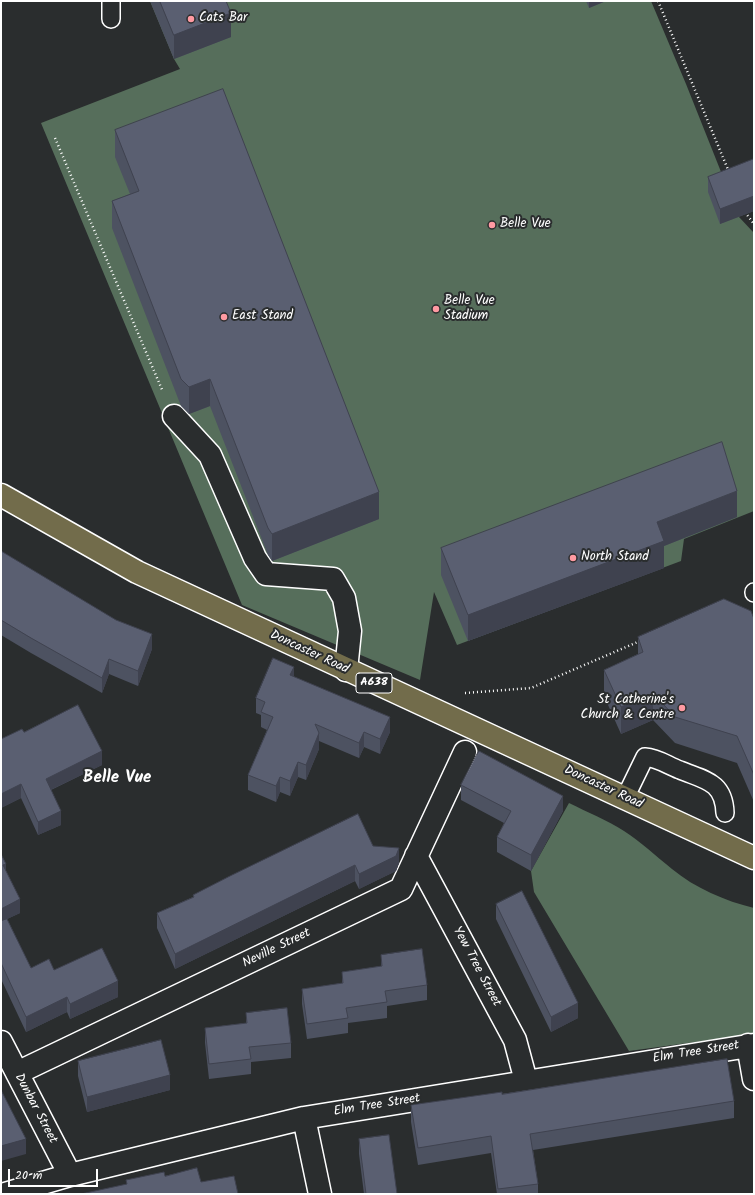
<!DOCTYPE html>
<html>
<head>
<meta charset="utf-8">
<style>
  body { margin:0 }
  #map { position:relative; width:755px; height:1195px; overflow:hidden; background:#2a2d2e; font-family:Kalam,sans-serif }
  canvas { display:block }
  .frame { position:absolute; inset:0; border:2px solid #fff; pointer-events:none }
  .scale { position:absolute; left:8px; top:1169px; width:90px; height:18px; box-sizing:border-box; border:2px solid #fff; border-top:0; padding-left:5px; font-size:12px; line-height:14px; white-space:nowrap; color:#fff; -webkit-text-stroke:3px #2a2d2e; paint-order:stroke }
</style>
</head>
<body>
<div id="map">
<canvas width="755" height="1195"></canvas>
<div class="frame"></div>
<div class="scale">20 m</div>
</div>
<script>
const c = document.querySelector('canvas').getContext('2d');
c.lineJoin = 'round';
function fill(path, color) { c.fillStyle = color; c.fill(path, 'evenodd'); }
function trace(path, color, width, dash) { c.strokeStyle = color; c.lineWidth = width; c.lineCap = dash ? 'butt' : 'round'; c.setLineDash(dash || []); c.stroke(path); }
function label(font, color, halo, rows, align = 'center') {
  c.font = font + ' Kalam,sans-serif'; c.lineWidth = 4; c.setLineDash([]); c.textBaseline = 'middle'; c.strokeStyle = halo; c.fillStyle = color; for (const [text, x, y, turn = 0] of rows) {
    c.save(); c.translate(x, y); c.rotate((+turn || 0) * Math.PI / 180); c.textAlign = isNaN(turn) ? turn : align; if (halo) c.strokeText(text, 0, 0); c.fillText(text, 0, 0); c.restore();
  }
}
fill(new Path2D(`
  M150 1H651L686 84 739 217 754 233V511L684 539 681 561 457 645 434 592 420 680 242 605 41 123 180 69 174 59Z
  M569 803C587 812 607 820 624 831 641 842 656 856 672 869 695 888 725 901 754 908V1034L629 1051 534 892 531 871Z`), '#566e5b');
const lane = new Path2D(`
  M111 19V1
  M754 593V592
  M625 798 645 757C658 758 667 765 680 770 704 780 724 781 725 813`);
const street = new Path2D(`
  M174 416 210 455 255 558 266 574 333 579 344 598 350 631 346 670
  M416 856 515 1040 526 1081
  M1 1042 70 1175
  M748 1045 754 1079
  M17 1073 401 889 465 752
  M304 1118 320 1194
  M5 1194 70 1175 304 1118 754 1045`);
const highway = new Path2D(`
  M1 495 137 572 754 858`);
trace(lane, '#fff', 20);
trace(street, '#fff', 25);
trace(highway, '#fff', 25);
trace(new Path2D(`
  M658 1 729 172
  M55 138 163 392
  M745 212 754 224
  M465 693 531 688 640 641`), '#fff', 2.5, [1, 3]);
trace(lane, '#2a2d2e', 17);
trace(street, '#2a2d2e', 22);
trace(highway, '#726c4b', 22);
fill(new Path2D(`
  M150 1H226L231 37 174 59Z
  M586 1H606L589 8Z
  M115 130 379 519 272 561 268 555 210 406 189 414 181 406 112 228V201L130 194 115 157Z
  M754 159V211L720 224 708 192V177Z
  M737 517 664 546V568L468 641 441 575V548Z
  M1 551 152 649 138 686 109 674 102 693 31 653 1 635Z
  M754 619V802L737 763 675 743 653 720 621 734 604 696V670L638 654V637Z
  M294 677 390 732 380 754 364 747 359 758 319 741V749L306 780 298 777 290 796 280 792 276 802 248 790V775L267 730 261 727V715L256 713V698Z
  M24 732 102 765 51 790 61 825 38 835 21 798 1 808V739Z
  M461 785 563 811 531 871 497 852V837L504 823 461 800Z
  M373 846 399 863 396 871 359 889 355 881 175 969 157 928V913L193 897V895Z
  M1 854 6 871 20 913 7 919 31 968 54 970 118 997 70 1019 67 1012 26 1032 1 979Z
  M496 904 578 1018 551 1032 496 919Z
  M381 955 427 985V1000L387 1006V1018L348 1023V1033L307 1039 302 1004V989L342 983V972L381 966Z
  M246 1013 291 1043V1058L251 1062V1074L209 1079 205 1043V1028L246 1023Z
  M78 1061 170 1090 87 1112 78 1076Z
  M502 1094 734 1101V1118L533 1150 538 1184V1194H497L491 1153 418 1165 411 1122V1105Z
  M359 1139 397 1194H364L359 1154Z`), '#4d5261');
fill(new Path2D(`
  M589 1H606L589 8Z
  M231 13V37L174 59V35Z
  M754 196V211L720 224V209Z
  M210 379V406L189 414V387Z
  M737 491V517L664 546V568L468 641V615L657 522Z
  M379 492V519L272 561V534Z
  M152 634V649L138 686V671Z
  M109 659V674L102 693V678Z
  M294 667V682L290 675Z
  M653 693V720L621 734V707Z
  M390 717V732L380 754V739Z
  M364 732V747L359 758V743Z
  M319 733V749L306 780V765Z
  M102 751V765L46 792V779Z
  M298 762V777L290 796V781Z
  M280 777V792L276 802V786Z
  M21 784V798L1 808V794Z
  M563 796V811L531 871V855Z
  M61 811V825L38 835V822Z
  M399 848V863L396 871 359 889V874Z
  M6 864V877L3 865Z
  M355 865V881L175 969V954Z
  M20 899V913L1 922V909Z
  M118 981V997L70 1019V1004Z
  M67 997V1012L26 1032V1017Z
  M578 1003V1018L551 1032V1017Z
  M170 1075V1090L87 1112V1097Z
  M26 1139V1154L1 1161V1146Z`), '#3f424f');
const building = new Path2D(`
  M160 1H226L231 13 174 35Z
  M223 89 379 492 272 534 268 528 210 379 189 387 181 379 112 201 139 191 115 130Z
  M754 159V196L720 209 708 177Z
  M722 442 737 491 657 522 664 541 468 615 441 548Z
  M1 551 116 620 152 634 138 671 109 659 102 678 31 638 1 620Z
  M724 599 751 611 754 619V775L737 736 675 717 653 693 621 707 604 670 643 652 638 637Z
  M273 658 294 667 290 675 390 717 380 739 364 732 359 743 315 724 319 733 306 765 298 762 290 781 280 777 276 786 248 775 273 717 261 712 265 702 256 698Z
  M78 705 102 751 46 779 61 811 38 822 21 784 1 794V739L22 729 24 732Z
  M479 751 563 796 531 855 497 837 511 811 461 785Z
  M358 814 373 846 399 848 396 856 359 874 355 865 175 954 157 913 194 897 193 895 230 876Z
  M1 854 6 864 3 865 20 899 1 909Z
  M522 891 578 1003 551 1017 496 904Z
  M7 919 31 968 49 959 54 970 102 948 118 981 70 1004 67 997 26 1017 1 963V921Z
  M422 949 427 985 385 991 387 1002 346 1008 348 1018 307 1024 302 989 343 983 342 972 382 966 381 955Z
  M287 1008 291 1043 249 1047 251 1059 209 1064 205 1028 247 1023 246 1013Z
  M161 1040 170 1075 87 1097 78 1061Z
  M727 1059 734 1101 530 1134 538 1184 498 1189 491 1136 418 1148 411 1105 502 1092V1094Z
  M1 1090 26 1139 1 1146Z
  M389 1135 397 1194H366L359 1139Z
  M197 1168 201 1182 234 1176 238 1194H81L127 1184 126 1180 164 1172 165 1176Z`);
fill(building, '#5a5f71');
trace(building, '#3f424f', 1);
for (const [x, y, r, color] of [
  [191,19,4,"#ff9aa2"],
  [492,225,4,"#ff9aa2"],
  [436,309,4,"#ff9aa2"],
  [224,317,4,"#ff9aa2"],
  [573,558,4,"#ff9aa2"],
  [682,708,4,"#ff9aa2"]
]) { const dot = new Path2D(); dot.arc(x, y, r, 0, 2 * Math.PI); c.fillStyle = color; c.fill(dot); trace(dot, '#2a2d2e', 1.5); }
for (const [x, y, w] of [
  [374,683,36]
]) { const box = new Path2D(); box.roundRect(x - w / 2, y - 10, w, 20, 3); c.fillStyle = '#2a2d2e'; c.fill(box); trace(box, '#fff', 1); }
label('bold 12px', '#fff', null, [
  ["A638",374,683]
]);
label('13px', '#fff', '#2a2d2e', [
  ["Cats Bar",199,19],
  ["Belle Vue",500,225],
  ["Belle Vue",444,302],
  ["Stadium",444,317],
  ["East Stand",232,317],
  ["North Stand",581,558],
  ["St Catherine's",674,701,"right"],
  ["Church & Centre",674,716,"right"]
], 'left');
label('13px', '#fff', '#2a2d2e', [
  ["Doncaster Road",309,653,25],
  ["Doncaster Road",603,788,25],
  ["Neville Street",277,949,-26],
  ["Yew Tree Street",476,967,62],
  ["Elm Tree Street",696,1053,-9],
  ["Elm Tree Street",377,1106,-9],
  ["Dunbar Street",35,1109,62]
]);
label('bold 17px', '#fff', '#2a2d2e', [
  ["Belle Vue",117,779]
]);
</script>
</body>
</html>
